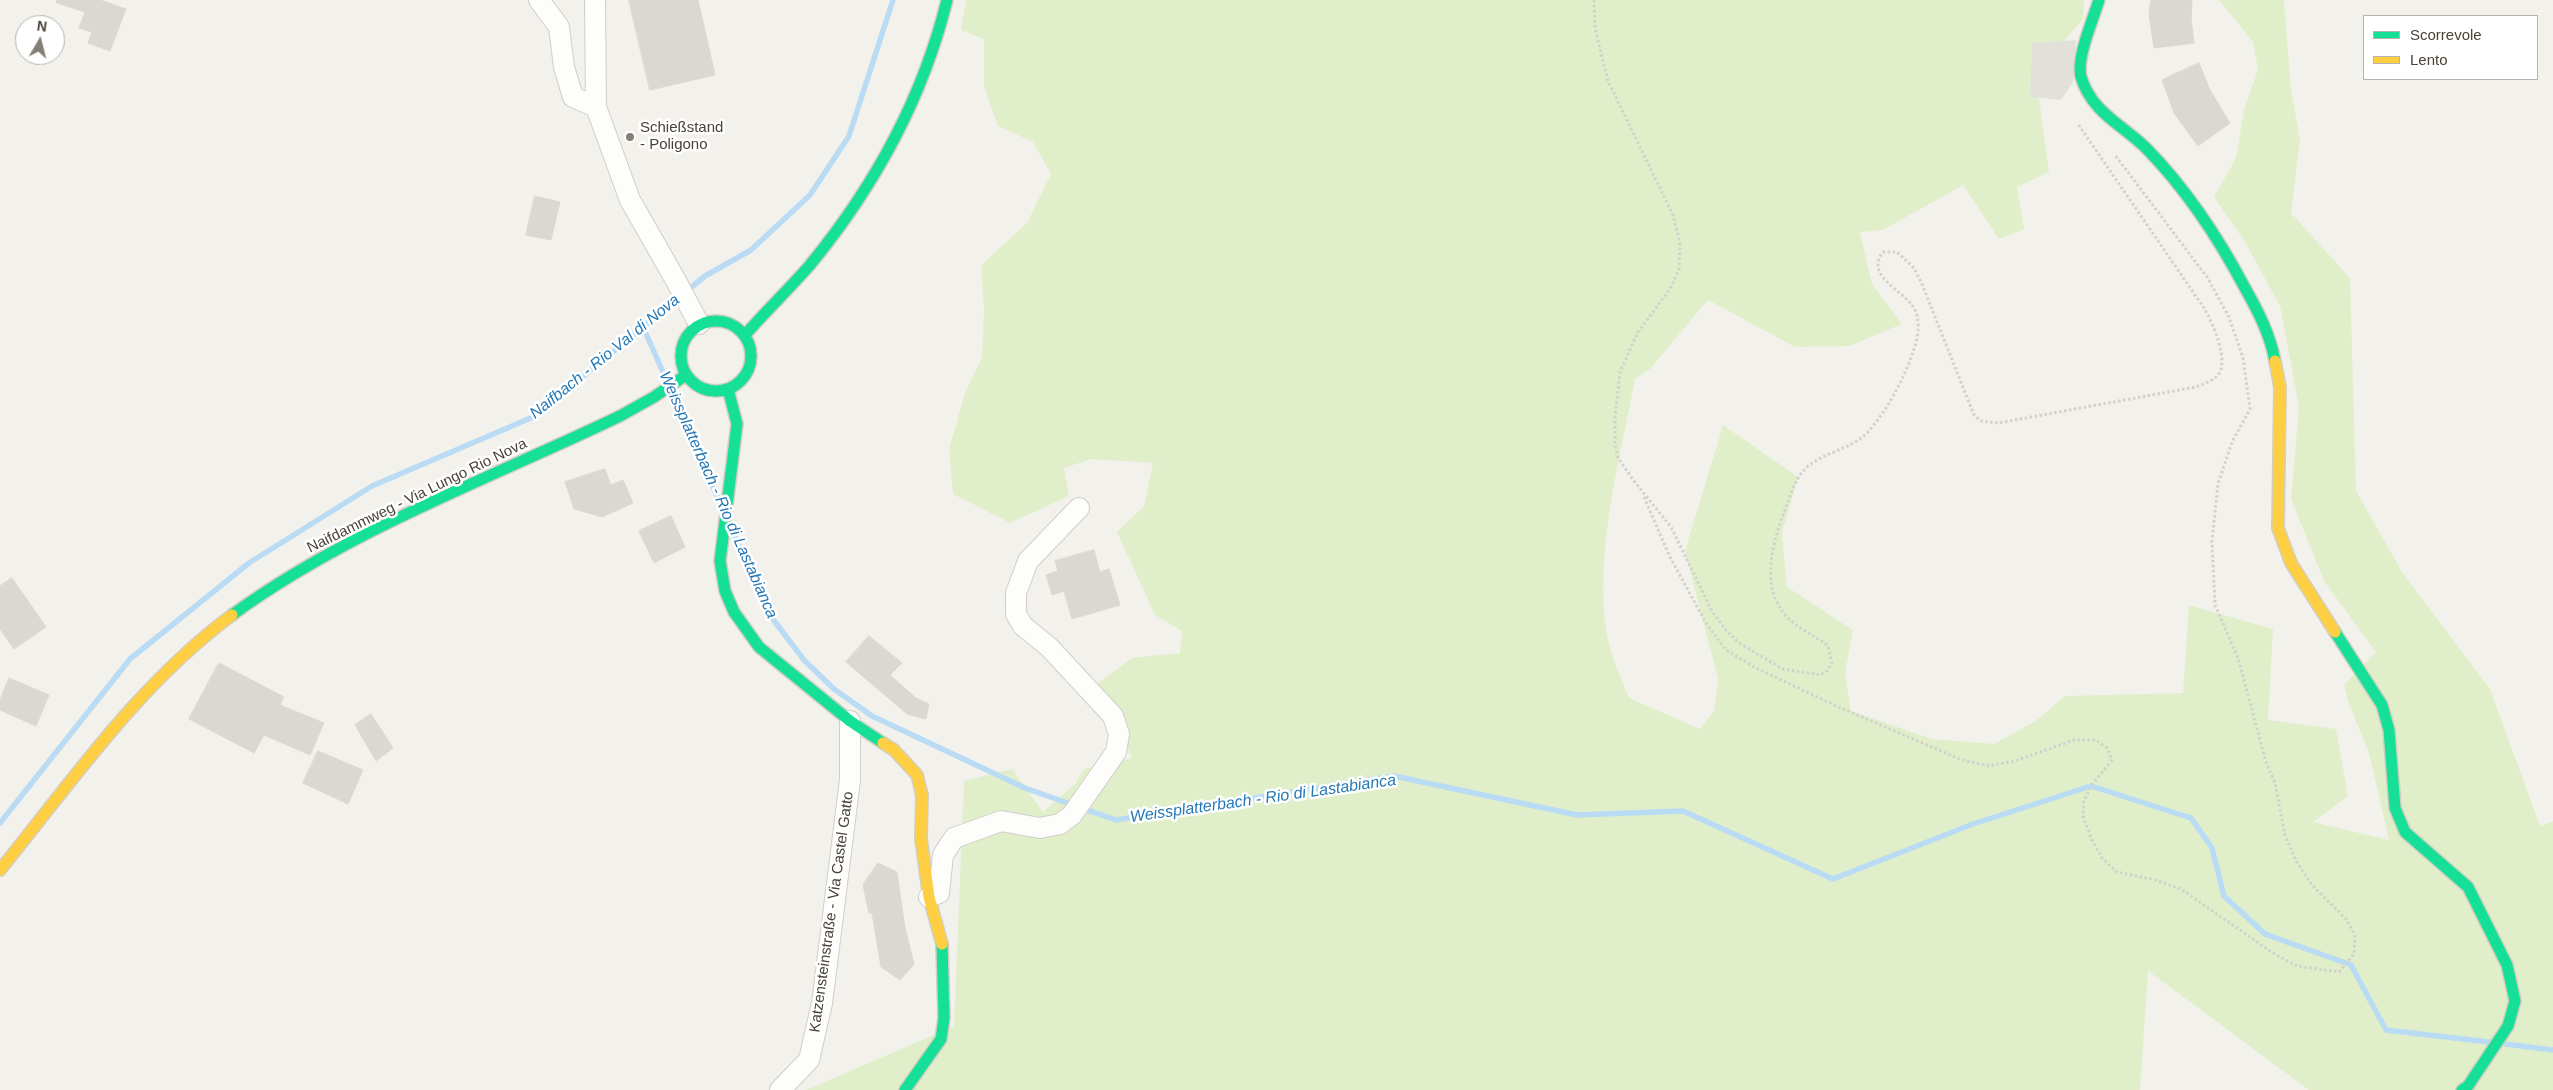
<!DOCTYPE html>
<html>
<head>
<meta charset="utf-8">
<style>
  body { margin:0 }
  #map { position:relative; width:2553px; height:1090px; overflow:hidden; background:#f3f1ec; font-family:Helvetica,sans-serif }
  canvas { display:block }
  .legend { position:absolute; left:2363px; top:15px; width:175px; height:65px; box-sizing:border-box; background:#fff; border:1px solid #b7b4af; margin:0; padding:6px 9px; list-style:none; font-size:15px; color:#4a4336 }
  .legend li { display:flex; align-items:center; gap:10px; height:25px }
  .legend b { width:25px; border:1px solid #b7b4af }
  .north { position:absolute; left:15px; top:15px; width:50px; height:50px; box-sizing:border-box; background:#fff; border:1px solid #b7b4af; border-radius:50%; rotate:8deg; font-size:14px; font-weight:700; line-height:20px; text-align:center; color:#4a4336 }
  .north::after { content:''; display:block; margin:auto; width:18px; height:22px; background:#858076; clip-path:polygon(50% 0,100% 100%,50% 72%,0 100%) }
</style>
</head>
<body>
<div id="map">
<canvas width="2553" height="1090"></canvas>
<ul class="legend">
<li><b style="height:6px;background:#16e098"></b>Scorrevole</li>
<li><b style="height:6px;background:#ffcf43"></b>Lento</li>
</ul>
<div class="north">N</div>
</div>
<script>
const c = document.querySelector('canvas').getContext('2d');
c.lineJoin = 'round';
function fill(path, color) { c.fillStyle = color; c.fill(path, 'evenodd'); }
function trace(path, color, width, dash) { c.strokeStyle = color; c.lineWidth = width; c.lineCap = dash ? 'butt' : 'round'; c.setLineDash(dash || []); c.stroke(path); }
function label(font, color, halo, rows, align = 'center') {
  c.font = font + ' Helvetica,sans-serif'; c.lineWidth = 5; c.setLineDash([]); c.textBaseline = 'middle'; c.strokeStyle = halo; c.fillStyle = color; for (const [text, x, y, turn = 0] of rows) {
    c.save(); c.translate(x, y); c.rotate((+turn || 0) * Math.PI / 180); c.textAlign = isNaN(turn) ? turn : align; if (halo) c.strokeText(text, 0, 0); c.fillText(text, 0, 0); c.restore();
  }
}
fill(new Path2D(`
  M966 0H2084L2083 19 2064 41 2032 43 2030 96 2039 98 2049 172 2017 187 2024 229 1999 239 1963 185 1883 230 1860 232 1872 284 1902 324 1849 346 1795 347 1708 300 1650 369 1635 379C1620 460 1591 563 1609 644 1613 662 1623 681 1629 698L1700 729 1714 711 1718 679 1685 551 1723 425 1798 477 1782 533 1787 587 1853 630 1845 674 1851 711 1932 739 1994 744 2037 720 2065 696 2183 693 2189 605 2273 629 2268 720 2336 729 2348 796 2313 822 2389 840 2369 753 2349 704 2344 685 2376 652 2324 581 2291 499 2299 407 2280 306 2245 242 2214 197 2236 158 2244 110 2258 70 2253 42 2219 0H2284L2291 90 2300 139 2291 213 2350 278 2356 491 2402 572 2490 689 2540 826 2553 821V1090H2309L2148 971 2140 1090H806L954 1026 964 781 1012 769 1043 812 1075 784 1084 769 1132 758 1098 683 1132 658 1180 653 1182 631 1155 615 1117 532 1144 506 1153 463 1091 459 1064 468 1069 496 1010 523 953 494 949 449 965 393 982 357 984 310 981 265 1027 223 1051 174 1033 142 998 126 984 86V39L961 30Z`), '#e0efca');
fill(new Path2D(`
  M2076 40 2073 82 2061 100 2030 97 2032 43Z`), '#e2e0db');
trace(new Path2D(`
  M643 327 667 381
  M673 394 718 498
  M734 534 769 614 804 660 834 689 872 716 1025 788 1116 820 1394 776 1577 815 1683 811 1833 879 1973 824 2091 786 2191 818 2212 848 2224 896 2265 934 2351 965 2386 1030 2489 1042
  M0 823 130 659 249 563 372 486 533 417 705 276 751 250 810 195 849 136 893 0
  M2505 1044 2553 1050`), '#badbf4', 5.5);
const building = new Path2D(`
  M57 0H100L126 9 110 51 88 43 92 32 79 28 85 12 57 3Z
  M629 0H698L715 75 650 90Z
  M2151 0H2192L2191 18 2194 43 2154 48 2149 14Z
  M2199 63 2210 90 2230 123 2198 146 2174 113 2162 80Z
  M535 196 560 202 551 240 526 235Z
  M605 469 611 485 623 480 633 503 602 517 574 509 565 482Z
  M671 516 685 547 654 563 639 531Z
  M1094 550 1100 572 1109 569 1120 605 1072 619 1064 591 1052 595 1046 575 1058 571 1055 561Z
  M12 578 46 627 14 649 0 629V586Z
  M869 636 902 663 890 675 916 698 929 704 926 719 907 714 846 662Z
  M219 663 284 697 280 705 324 723 310 755 264 735 254 753 189 719Z
  M9 678 49 695 36 726 0 710V700Z
  M371 714 393 748 376 761 355 725Z
  M318 751 363 770 348 804 303 783Z
  M878 863 897 872 905 928 914 964 900 980 881 967 872 913H869L863 885Z`);
fill(building, '#dbd8d2');
trace(building, '#dbd8d2', 1);
const street = new Path2D(`
  M539 0 559 27 564 67 573 97 596 107
  M595 0 596 107 630 200 675 279 699 324
  M929 897 939 893 943 855 954 838 1001 821 1040 828 1060 824 1072 815 1116 752 1119 734 1113 716 1049 647 1023 626 1016 614V593L1028 561 1079 508
  M780 1090 809 1060 822 1003 850 780V721`);
const fast = new Path2D(`
  M2099 0C2093 20 2076 58 2081 77 2092 113 2122 124 2147 149 2187 190 2218 237 2245 288 2258 311 2270 334 2275 361
  M681 356a35 35 0 1 1 70 0a35 35 0 1 1-70 0Z
  M745 335C766 311 789 289 810 265 874 187 923 98 947 0
  M728 389 737 424 720 561 725 591 734 612 759 647 850 721 883 743
  M232 615C350 529 489 479 620 416L654 397 686 375
  M2335 632 2382 705 2389 730 2395 808 2405 832 2468 887 2507 965 2515 1001 2508 1026 2468 1086 2462 1090
  M905 1090 941 1039 944 1018 942 944`);
const slow = new Path2D(`
  M2275 361 2280 387 2278 528 2291 563 2335 632
  M883 743 894 750 917 775 922 795 921 839 929 897 942 944
  M0 870C73 780 138 685 232 615`);
trace(street, '#d1cec9', 22);
trace(fast, '#d3cec2', 14);
trace(slow, '#d3cec2', 14);
trace(new Path2D(`
  M1594 0 1595 28 1608 81 1673 215 1680 243 1679 269 1670 289 1638 332 1620 372 1615 419V444L1618 458 1634 481 1671 527 1712 611 1726 630 1739 643 1783 669 1820 675 1827 671 1832 663 1828 646C1816 636 1799 629 1788 618 1759 588 1772 544 1785 510 1791 495 1794 479 1807 467 1826 451 1851 450 1869 431 1888 409 1905 377 1914 349 1919 335 1921 317 1912 305 1900 289 1865 275 1883 252H1897L1914 268 1922 284 1974 415 1981 421 1998 423 2196 387C2203 384 2212 381 2217 376 2231 362 2212 322 2204 308L2078 124
  M1644 497 1670 557 1706 623 1726 650 1756 668 1834 705 1962 760 1989 766 2015 761 2074 740H2096L2107 748 2112 760 2091 786 2084 801 2083 816 2091 838 2102 858 2117 872 2155 880 2181 889 2273 953 2297 966 2339 972 2354 954 2355 935 2346 919 2312 885 2296 861 2285 835 2275 783 2266 762 2238 658 2215 605 2212 541 2218 484 2232 442 2250 409 2243 358 2229 317 2207 277 2115 155`), '#d3d1cb', 3, [2.5, 2.5]);
trace(street, '#fdfdfc', 20);
trace(fast, '#16e098', 11);
trace(slow, '#ffcf43', 11);
for (const [x, y, r, color] of [
  [630,137,5,"#858076"]
]) { const dot = new Path2D(); dot.arc(x, y, r, 0, 2 * Math.PI); c.fillStyle = color; c.fill(dot); trace(dot, '#fff', 2); }
label('15px', '#4a4336', '#fff', [
  ["Schießstand",640,128],
  ["- Poligono",640,145]
], 'left');
label('15px', '#4a4336', '#fff', [
  ["Naifdammweg - Via Lungo Rio Nova",417,496,-26],
  ["Katzensteinstraße - Via Castel Gatto",832,912,-82]
]);
label('italic 16px', '#2478b7', '#fff', [
  ["Naifbach - Rio Val di Nova",605,357,-39],
  ["Weissplatterbach - Rio di Lastabianca",718,495,66],
  ["Weissplatterbach - Rio di Lastabianca",1263,799,-8]
]);
</script>
</body>
</html>
